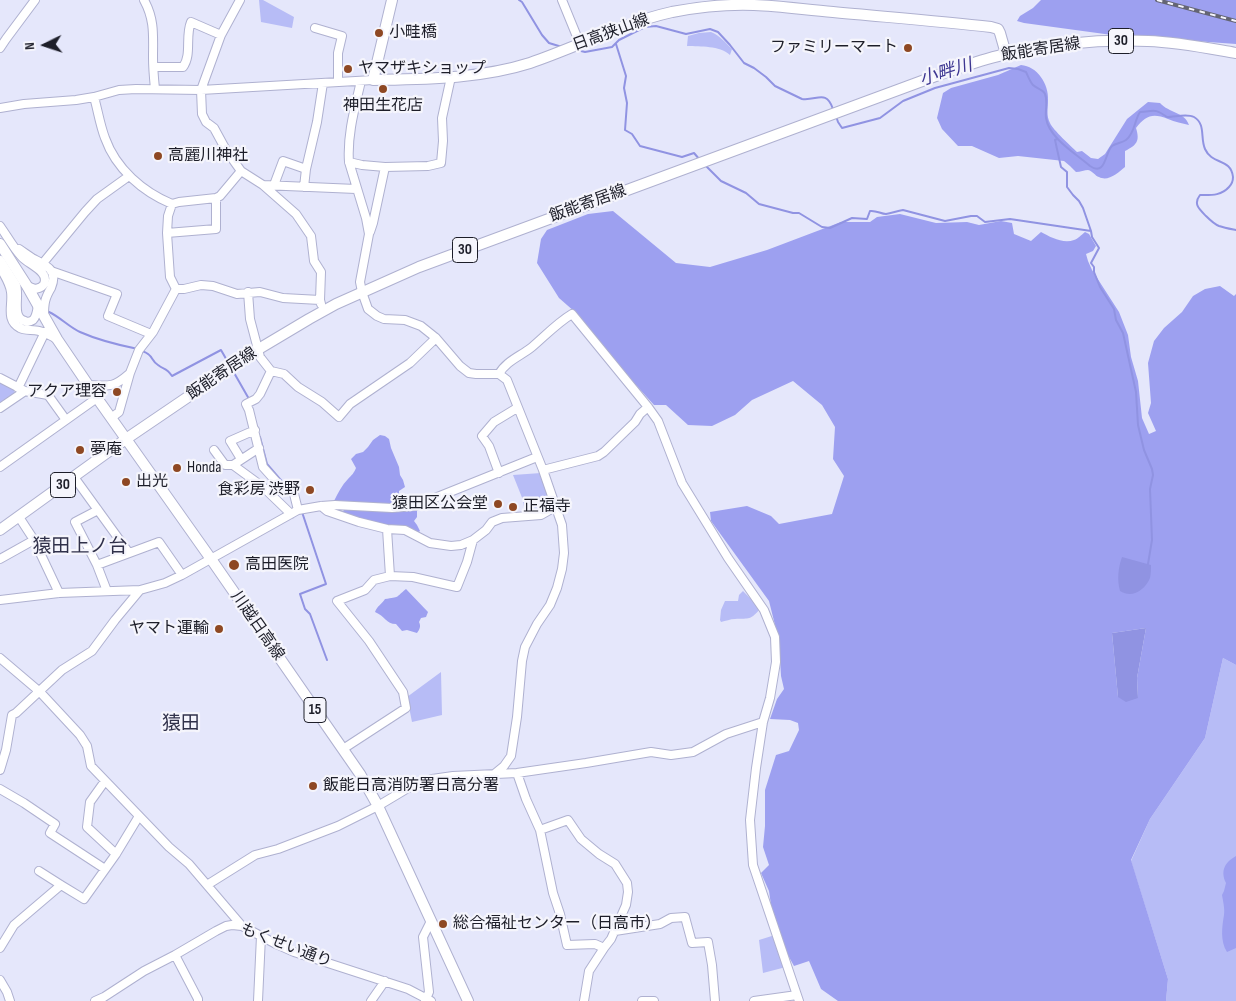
<!DOCTYPE html>
<html>
<head>
<meta charset="utf-8">
<style>
  body { margin:0 }
  #map { position:relative; width:1236px; height:1001px; overflow:hidden; background:#e5e7fb; font-family:"Sofia Sans Condensed",sans-serif }
  canvas { display:block }
  .north { position:absolute; left:20px; top:20px; width:50px; height:50px; -webkit-text-stroke:4px #f5f5fc; paint-order:stroke; rotate:266deg; font-size:14px; font-weight:700; line-height:20px; text-align:center; color:#1d1e29 }
  .north::after { content:''; display:block; margin:auto; width:18px; height:22px; background:#1d1e29; clip-path:polygon(50% 0,100% 100%,50% 72%,0 100%) }
</style>
</head>
<body>
<div id="map">
<canvas width="1236" height="1001"></canvas>
<div class="north">N</div>
</div>
<script>
const c = document.querySelector('canvas').getContext('2d');
c.lineJoin = 'round';
function fill(path, color) { c.fillStyle = color; c.fill(path, 'evenodd'); }
function trace(path, color, width, dash) { c.strokeStyle = color; c.lineWidth = width; c.lineCap = dash ? 'butt' : 'round'; c.setLineDash(dash || []); c.stroke(path); }
function label(font, color, halo, rows, align = 'center') {
  c.font = font + ' "Sofia Sans Condensed","Noto Sans JP",sans-serif'; c.lineWidth = 4.5; c.setLineDash([]); c.textBaseline = 'middle'; c.strokeStyle = halo; c.fillStyle = color; for (const [text, x, y, turn = 0] of rows) {
    c.save(); c.translate(x, y); c.rotate((+turn || 0) * Math.PI / 180); c.textAlign = isNaN(turn) ? turn : align; if (halo) c.strokeText(text, 0, 0); c.fillText(text, 0, 0); c.restore();
  }
}
fill(new Path2D(`
  M259 0H263L294 17 292 28 261 22Z
  M711 32C720 36 725 42 732 49L730 55C719 45 701 47 687 46L688 36 699 33Z
  M0 382 14 389V395L0 404Z
  M541 473 551 505 540 512 525 513 523 502 547 500H523L513 475Z
  M743 591 755 603 759 610C750 621 747 618 735 619 730 619 726 621 721 622L720 620 721 610 725 601H738L739 595Z
  M1223 658 1236 665V1001H1166L1168 979 1131 861 1150 819 1205 738Z
  M441 672 442 715 412 722 407 697Z
  M775 935 786 967 763 973 759 940Z`), '#b7bcf6');
fill(new Path2D(`
  M1041 0H1236V44L1112 35 1024 23 1017 21 1020 16 1033 8Z
  M1021 65C1037 66 1049 84 1048 100 1048 108 1046 116 1050 123 1053 130 1071 146 1077 152L1082 151 1091 158 1098 159 1105 154 1127 119 1148 102 1160 103C1169 113 1185 112 1189 125 1182 123 1175 122 1168 119 1153 113 1146 115 1136 128 1140 141 1137 145 1125 151V167C1118 173 1108 182 1099 177 1095 176 1093 171 1088 170 1085 170 1080 172 1076 172L1070 166 1064 161 1018 156 999 158 972 146H958L942 129 937 118 943 93 951 88 998 75Z
  M613 211 676 263 710 267 767 250 841 222H870L877 217 900 214 936 223 967 222 979 225 1001 221 1012 223 1014 234 1031 241 1041 232C1050 237 1063 244 1074 240 1078 239 1081 235 1085 232L1089 234 1096 246 1093 251 1086 254 1088 261 1092 270 1119 312 1128 335 1131 357 1138 381 1142 418 1149 434 1156 431 1148 413 1151 403 1148 363 1154 341 1164 328 1182 312 1193 296 1205 289 1220 286 1234 296 1236 294V665L1223 658 1205 738 1150 819 1131 860 1168 979 1166 1001H838L821 989 809 961 794 966 785 950 771 905 769 891 761 873 769 865 763 847 765 826V790L776 755 789 751 799 730 798 723 790 720 770 719 777 699 784 689 781 676 779 641 769 601 711 521 710 512 747 506 771 516 779 524 832 514 844 476 833 459 835 427 822 405 793 381 752 400 735 415 712 426 688 425 666 405H654L635 384 575 312 559 298 537 263 541 239 547 230 588 214ZM1146 628 1137 678 1138 698 1118 697 1112 633Z
  M380 435 385 436 389 439 391 448 399 467 400 475 403 480 405 487 399 491V497L400 503 397 505 338 503 334 501C338 493 342 485 348 479 352 475 354 473 356 468L351 459 356 454 363 452 368 447 373 440Z
  M345 509 403 512 417 510V517L414 521 417 525 420 531 416 534C403 524 400 527 386 525 371 523 356 518 342 512Z
  M406 589 428 612 426 617 421 618 419 622C421 626 420 629 417 633L407 630 402 631 396 624C386 624 385 616 375 612 377 606 382 604 385 599 400 597 395 598 406 589Z
  M1236 856V948L1227 952C1220 941 1222 927 1224 915 1225 909 1223 901 1222 895L1224 891 1226 883C1220 871 1225 862 1236 856Z`), '#9da0f0');
fill(new Path2D(`
  M1122 557 1151 565C1151 569 1151 574 1150 578 1145 590 1132 599 1120 591 1117 580 1118 568 1122 557Z
  M1146 628 1137 678 1138 698 1126 702 1118 697 1112 633Z`), '#9093e2');
trace(new Path2D(`
  M519 0 522 2 542 35 549 43 562 47
  M616 44 626 76 624 88 627 103 625 130 632 134 640 146 682 157 694 153 700 160
  M577 50 585 52 612 47 619 40 645 27 656 26 686 34 710 29 718 32 730 45 744 63 754 68 766 77 775 86 802 99C817 101 826 89 833 109
  M836 116 838 122 842 128 880 118 903 101 935 88 1009 68 1018 69 1026 72C1028 76 1030 82 1033 85 1037 89 1043 89 1045 94 1048 101 1045 111 1046 118 1049 138 1075 153 1090 166 1106 177 1105 152 1112 146 1116 143 1122 143 1126 140 1135 133 1134 121 1140 112 1155 111 1154 108 1167 117 1175 117 1187 113 1194 117 1206 124 1200 138 1205 149 1212 165 1231 158 1233 177 1233 182 1232 184 1229 187 1221 196 1211 195 1200 195 1193 204 1199 209 1206 216 1210 220 1214 224 1219 226 1225 228 1231 229 1236 230
  M1057 139 1055 140 1061 167 1067 172V187L1073 195 1079 201 1083 208 1091 231
  M705 165 721 181 746 193 759 204 793 213H799L822 227 830 228 852 218 867 219 870 211C876 210 881 214 886 214 892 213 897 211 903 210L945 221 971 216H977L985 222 1010 219 1091 231 1092 237 1099 248 1091 263 1094 267V272L1100 287 1114 309 1116 320 1123 333 1136 392 1138 425 1144 450 1152 469 1153 475 1150 489 1152 540 1148 564
  M49 312C60 317 69 327 80 332 98 340 118 345 138 349
  M142 351C154 355 150 360 158 365 164 370 166 367 172 376L221 350 229 364
  M233 371 249 399
  M260 437 267 464 285 485
  M302 512 326 584 300 594 305 609 310 614 327 660`), '#9093e2', 2);
const minor = new Path2D(`
  M144 0C155 20 153 36 153 58 153 68 154 79 155 89
  M240 0 221 35 201 90 202 114 206 122 214 128 226 150 241 171 263 185 356 189
  M562 0 580 44
  M315 28 342 36 338 53V82
  M0 48 6 39 35 0
  M154 67H183C192 55 185 36 191 22L221 35
  M361 81C355 107 347 135 349 162L366 218 369 234 360 282 362 292 368 309 377 316 384 319 405 320 421 326 436 338 460 366 469 373 476 374H499L507 380 543 470 562 525 564 553 562 569 557 588 550 605 537 624 525 647 522 661 517 717 511 756 504 766 493 775
  M94 97C98 111 100 125 105 138 116 169 143 192 172 204
  M0 108 24 104 76 100 94 97 119 90 136 89 201 90 373 80
  M349 162 362 165 385 167
  M241 171 220 196 216 198 179 202 172 204 168 216 167 233 170 277 176 289H184L201 285 213 286 237 294 260 292 283 298 320 300
  M263 185 296 214 311 236 314 261 321 272 320 300 321 304
  M274 185 283 161 306 169
  M304 187 306 169 317 122 323 83
  M0 226C7 236 13 247 21 256 27 264 50 271 44 284 42 288 39 288 35 289L27 286
  M370 232 373 223 385 167 428 166 441 163 443 141 442 118 451 77
  M167 233 216 229V198
  M19 249C23 252 28 255 32 258 45 265 59 269 51 288 45 298 44 303 44 315
  M0 260 16 285C20 296 11 318 25 321 27 322 30 322 33 320 37 316 37 310 38 305
  M43 263 85 212 97 199 129 176
  M0 267C4 275 10 283 11 292 13 305 5 320 20 328 25 331 33 329 39 331 45 332 51 336 57 339
  M51 271 117 294 108 316 151 334
  M248 292 250 319 260 357 271 371 284 374 298 387 322 402 339 417 350 404 410 363 436 338
  M271 371 260 394 256 399 246 404 249 410 263 467 281 487 293 490 298 510
  M499 374C506 361 521 356 532 347 545 336 557 323 572 314L648 407 658 421 682 483 728 558 764 610 775 637 776 662 770 698 763 722 756 768 750 820 753 865 799 1001
  M0 378 25 391 48 395 66 420
  M88 385C109 386 113 388 129 374
  M18 388 45 332
  M0 408 25 391
  M111 418 119 412 130 373 139 350 153 332 176 289
  M214 450 225 465H233L259 448
  M241 459 230 441 255 430
  M233 465 263 487 291 514
  M0 467 97 398
  M543 470 598 456 604 452 635 422 640 414 648 407
  M499 473 489 446 482 436 494 422 517 408
  M74 477 129 553
  M321 506 327 511 359 522 387 529 405 530 430 543 451 546 461 545 473 540 486 530 492 522 502 518 541 515 555 507
  M98 510 75 522 97 565 107 591
  M19 517 34 540 59 593
  M387 529 390 576
  M0 559 34 540
  M97 565 159 542 182 575
  M0 600 59 593 140 590
  M0 658 40 692 80 735 87 746 91 766 169 847 189 864 242 926
  M343 749 406 708 403 692 369 641 337 601 365 590 374 580 390 576 413 577 457 587 467 562 473 540
  M0 770 6 750 12 715 16 713 62 670 92 651 115 620 140 590 165 583 182 575 298 510 321 506 335 505 392 508 415 506 537 457
  M517 773 526 799 540 830 568 820 581 839 599 854 615 864 627 883 628 892 626 905 611 939 604 948 589 971 584 1001
  M105 781 90 802 87 827 116 854
  M0 789 24 803 55 824 50 833 105 869
  M540 830 553 893 560 914 567 945 595 944 604 948
  M39 871 61 885 84 899 116 854 139 816
  M207 885 255 855 278 849 338 826 378 806 408 788 432 779 453 776 517 773 586 763 651 752 671 755 693 752 726 734 763 722
  M615 931 660 924 671 918 685 917 692 943 708 942 712 965 715 1001
  M0 948 14 925 61 885
  M175 955 198 999V1001
  M0 980 7 992 10 1001
  M95 1001 104 997 144 971 175 955 216 931 226 926 232 925 242 926 276 944 294 952 408 989 431 1001
  M258 1001 261 936
  M371 1001 385 981
  M425 1001 429 992 423 937 431 921
  M642 1001H654
  M754 1001 797 995`);
const major = new Path2D(`
  M392 0 373 80C424 79 480 79 530 63 577 47 623 23 672 12 698 7 727 4 754 5 781 6 807 10 833 12 886 17 939 21 991 27L998 29 1000 33 1006 54
  M0 244 27 286 57 339 97 398 211 559 360 774 378 806 468 1001
  M0 530 126 439 257 350 309 319 336 304 419 267 941 74C963 67 985 58 1007 54 1053 44 1102 39 1148 41 1178 42 1207 48 1236 53`);
trace(minor, '#afb1d0', 10);
trace(major, '#afb1d0', 12);
trace(minor, '#fff', 8);
trace(major, '#fff', 10);
const rail = new Path2D(`
  M1157 0 1236 21`);
trace(rail, '#646574', 4);
trace(rail, '#f5f5fc', 2, [5.5]);
for (const [x, y, r, color] of [
  [379,33,5,"#8e4823"],
  [908,48,5,"#8e4823"],
  [348,69,5,"#8e4823"],
  [383,89,5,"#8e4823"],
  [158,156,5,"#8e4823"],
  [117,392,5,"#8e4823"],
  [80,450,5,"#8e4823"],
  [177,468,5,"#8e4823"],
  [126,482,5,"#8e4823"],
  [310,490,5,"#8e4823"],
  [498,504,5,"#8e4823"],
  [513,507,5,"#8e4823"],
  [234,565,6,"#8e4823"],
  [219,629,5,"#8e4823"],
  [313,786,5,"#8e4823"],
  [443,924,5,"#8e4823"]
]) { const dot = new Path2D(); dot.arc(x, y, r, 0, 2 * Math.PI); c.fillStyle = color; c.fill(dot); trace(dot, '#f5f5fc', 2); }
for (const [x, y, w] of [
  [1121,41,25],
  [465,250,25],
  [63,485,25],
  [315,710,22]
]) { const box = new Path2D(); box.roundRect(x - w / 2, y - 12.5, w, 25, 4); c.fillStyle = '#f5f5fc'; c.fill(box); trace(box, '#1d1e29', 1); }
label('bold 15px', '#1d1e29', null, [
  ["30",1121,41],
  ["30",465,250],
  ["30",63,485],
  ["15",315,710]
]);
label('16px', '#1d1e29', '#f5f5fc', [
  ["小畦橋",389,33],
  ["ファミリーマート",898,48,"right"],
  ["ヤマザキショップ",358,69],
  ["神田生花店",383,106,"center"],
  ["高麗川神社",168,156],
  ["アクア理容",107,392,"right"],
  ["夢庵",90,450],
  ["Honda",187,468],
  ["出光",136,482],
  ["食彩房 渋野",300,490,"right"],
  ["猿田区公会堂",488,504,"right"],
  ["正福寺",523,507],
  ["高田医院",245,565],
  ["ヤマト運輸",209,629,"right"],
  ["飯能日高消防署日高分署",323,786],
  ["総合福祉センター（日高市）",453,924]
], 'left');
label('16px', '#1d1e29', '#f5f5fc', [
  ["日高狭山線",611,33,-20],
  ["飯能寄居線",1041,50,-9],
  ["飯能寄居線",588,204,-20],
  ["飯能寄居線",222,374,-34],
  ["川越日高線",257,626,55],
  ["もくせい通り",286,946,21]
]);
label('italic 18px', '#3d3691', '#f5f5fc', [
  ["小畔川",946,73,-17]
]);
label('19px', '#30314a', '#f5f5fc', [
  ["猿田上ノ台",80,547],
  ["猿田",181,724]
]);
</script>
</body>
</html>
